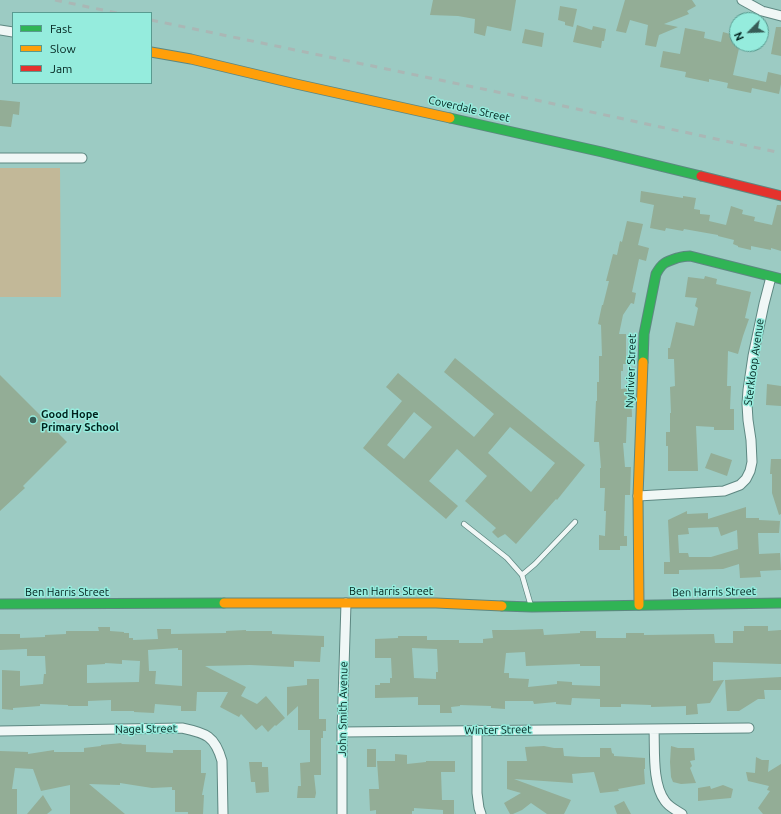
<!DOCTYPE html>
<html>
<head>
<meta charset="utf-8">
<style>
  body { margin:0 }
  #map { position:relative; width:781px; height:814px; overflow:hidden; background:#9ccbc3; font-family:Ubuntu,sans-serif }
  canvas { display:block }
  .legend { position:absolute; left:12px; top:12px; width:140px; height:72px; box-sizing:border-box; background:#95ecdd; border:1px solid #599b90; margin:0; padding:5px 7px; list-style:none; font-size:12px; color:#00221d }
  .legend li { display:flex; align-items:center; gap:8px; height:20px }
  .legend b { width:20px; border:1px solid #599b90 }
  .north { position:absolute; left:729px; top:12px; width:40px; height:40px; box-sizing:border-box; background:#95ecdd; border:1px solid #599b90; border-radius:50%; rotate:246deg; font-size:11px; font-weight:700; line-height:16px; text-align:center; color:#00221d }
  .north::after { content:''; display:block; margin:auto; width:14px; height:18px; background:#375d57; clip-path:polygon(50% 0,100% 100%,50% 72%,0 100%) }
</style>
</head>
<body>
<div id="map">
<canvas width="781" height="814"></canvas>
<ul class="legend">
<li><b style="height:5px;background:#30b455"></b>Fast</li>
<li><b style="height:5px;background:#ff9f0a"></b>Slow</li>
<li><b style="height:5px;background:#e5322d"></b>Jam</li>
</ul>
<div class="north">N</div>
</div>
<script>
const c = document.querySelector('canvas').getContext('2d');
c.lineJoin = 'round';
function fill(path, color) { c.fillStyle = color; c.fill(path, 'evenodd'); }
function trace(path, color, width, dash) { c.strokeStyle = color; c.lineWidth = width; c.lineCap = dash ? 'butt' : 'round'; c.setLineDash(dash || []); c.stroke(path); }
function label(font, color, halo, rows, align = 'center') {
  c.font = font + ' Ubuntu,sans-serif'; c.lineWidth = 3; c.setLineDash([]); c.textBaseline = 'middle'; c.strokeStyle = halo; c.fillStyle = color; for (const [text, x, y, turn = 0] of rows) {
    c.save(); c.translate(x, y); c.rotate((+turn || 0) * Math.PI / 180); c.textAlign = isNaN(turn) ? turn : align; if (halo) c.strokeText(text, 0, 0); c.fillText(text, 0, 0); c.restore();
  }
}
fill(new Path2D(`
  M0 168H60L61 297H0Z`), '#c2b898');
fill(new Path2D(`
  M433 0H516L511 31 487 26 485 36 474 33 475 19 458 16 430 15Z
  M625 0H692L696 6 687 11 689 14 664 24 678 27 659 35 656 47 645 45 648 25 630 20 626 33 616 31Z
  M560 6 577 9 573 27 565 25V22L558 20Z
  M577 25 592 30 593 26 606 29 604 41H602L601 48 573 42Z
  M776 27H781V56L771 54Z
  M685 28 705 32 704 38 721 42 723 32 737 36V44H740L733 75 766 82 768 72 781 75V84L779 94 752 88 751 93 727 88 728 83 709 79V82L685 77 686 72 660 67 663 51 680 54Z
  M525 29 544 33 542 47 522 43Z
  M0 100 20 102 19 115 13 114 11 127 0 126Z
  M641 191 683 198V196L696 198 694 209 700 210V214L710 215 709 221 726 225 731 206 743 210 742 214 755 217 754 221 772 225 777 205H781V251L771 248V250L751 246V250L738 247V246L733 244 734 240 718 236V235L684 229 683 231 666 228 665 231 650 228 654 205 640 202Z
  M627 221 643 224 638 245 649 248 646 261 639 259 632 292 636 293 634 304 631 303 623 315 619 334H626V364H623V371H621V389L631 388 632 417H627L626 443H623L625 467H631L630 495H625L624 536H627V546H620V550H599V535L605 536 606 511H604L605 488H600V468H601L599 442H594L596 401H597V382H599V356H602L601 325 598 324 602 305H603L609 281H606L613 254 617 255 620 241 622 242Z
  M705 276 717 279 716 284 751 292 745 318 749 319 743 336 738 354 728 351 727 386H731L730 409H734V430H714V427L696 426 698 471H668V446H666V432H670V413H671L670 387 675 386 674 359H668V348H670L676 322 694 326 698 308 695 306 697 298 685 297 688 277 704 279Z
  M455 358 585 465 557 500 556 499 516 544 505 534 498 538 492 532 496 528 465 501 487 476 457 449 429 481 458 506 446 519 363 448 402 401 386 387 398 373 474 437 494 414 444 372ZM414 412 432 427 404 459 387 445ZM510 427 555 463 531 492 488 453Z
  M0 375 67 442 23 486 25 488 0 511Z
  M767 384 781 386V406L766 405Z
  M711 453 732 460 727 476 705 468Z
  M771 459H781V514L779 515 772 493V474H770Z
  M746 507V518H759V520L780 521 779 533H758L759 554 780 553 781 570 760 571 761 577 740 578 739 564 723 569 679 570V574H664V562H670L668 520 687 511V514L708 513V519ZM718 527 721 536 737 530 738 549 711 557H689L688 553H679L678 535 689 534 688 528Z
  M744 626H768V631L781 630V664L713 662V681L724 680 710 703 697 704 698 714 686 715V706L651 707V705L621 704V707H600V699L572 698 571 705 556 704V702L534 704 533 701H505V709L491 708V706L460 705V706L451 707 452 713H440V705H418V697L375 698V685H380V683H390V678H392L391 658H375V639L398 638V636H427V640H459V643H483V639L493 638 492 630H513L543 629 544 635 580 633V631H596V638H626V633H644V635L714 634 715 643H733V631H744ZM412 648 437 649 438 672H436V679L414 678ZM525 652 526 666 580 664V666H600V686L572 685V682L557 681V684L528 687 529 679 509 678V673H504L506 653Z
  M98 627H110V631L124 632V633H129V638H133V640L158 639 157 629H171V634L226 633V631L246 630V631H272V634L324 636V647H321L320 662 294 661V667L250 665 205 666 246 687 241 696 257 704 266 696 285 718 276 726 275 725 268 732 262 725 256 730 241 714 239 717 220 707 228 692H197L196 711H181V706L155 704 154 713 134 712V711H111V700L88 701V706H68V705L40 704V706L13 708V710L2 709V670L20 671V686L43 684 44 674H46L45 656H27V649L0 650V634H20V638L45 637V635L66 634V631H99ZM178 648V650H182V686L155 684 156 671H149L148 650ZM122 660 140 661 139 682 87 683V665L105 664V663L122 664Z
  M781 677V690H764L765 699H758L739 711H727L725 680Z
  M307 679H319V719H326V731H323V738H321V775H314L316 793 315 798H297L298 786H301L300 763 310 762V730H298V706L287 716V687L307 685Z
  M122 743 121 744 146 745V752L173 753V750H201V773H206L202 795H204L203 814H188V812H175V790H172V787L152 788 120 783V785L89 784 125 814H70V785L41 791 33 769 15 768 12 789H17V814H0V751L28 752V754L54 750V752H84V748L101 746V745Z
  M544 746 554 748H563L564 756 581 757H600V748H611L612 753 614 754V756L645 758V769H644L645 784 618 789 619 791 600 793 594 772 572 774 573 783 514 779 571 800 564 814H547L531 803 522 810 513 814H510L504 803 521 793 507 789V761H527L525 747Z
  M671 746 678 748H694L695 760 690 761 692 766 690 768 696 783 681 784 673 782 671 777 670 762Z
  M367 749H376V767H367Z
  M395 754 407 755V764L426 762V761H455V772H441L442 800H454V814H443V810L414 808V811H412V814H376V810L370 811 369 789H379L377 761H395Z
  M756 757 762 760H769L768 772 781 764V814H763L758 808 770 791 767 790 769 786 748 781 746 772 755 773Z
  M249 762H262V767H268L269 792 256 793 255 782H251Z
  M723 785 733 789 731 798 698 801V788L710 786 711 789Z
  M43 795 52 810 47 814H27Z
  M624 801 631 814H617L614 806Z`), '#93ad96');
const lane = new Path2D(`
  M464 524 507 558 522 575 531 606
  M522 575 535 564 575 522`);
const street = new Path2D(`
  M742 0 762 11 781 16
  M0 30 13 32
  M0 158H82
  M638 496 724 491 740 485 746 479 750 471 752 462 751 440 748 420 747 404 748 390 753 356 764 304 771 277
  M654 729C655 750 652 784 665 801 669 807 676 810 682 814
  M477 730V793L479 808 481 814
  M0 731 182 728C206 733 215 736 222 761L223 814
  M342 732 749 728
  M342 814V732L346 603`);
const fast = new Path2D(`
  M450 118 602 152 701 176
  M643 362 644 334 656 274C662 263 665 262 677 258 681 257 685 256 690 256L781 279
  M0 604 224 603
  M502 606 532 607 781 603`);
const slow = new Path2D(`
  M151 52 191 59 296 84 450 118
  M224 603H436L502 606
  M639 605 638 496 643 362`);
const jam = new Path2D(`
  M701 176 781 196`);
trace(lane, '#5d8781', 6);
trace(street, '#5d8781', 11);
trace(fast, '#5d8781', 11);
trace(slow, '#5d8781', 11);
trace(jam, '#5d8781', 11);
trace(lane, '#f0f7f6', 4.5);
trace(street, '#f0f7f6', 9);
trace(fast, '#30b455', 9);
trace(slow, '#ff9f0a', 9);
trace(jam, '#e5322d', 9);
trace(new Path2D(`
  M55 0 117 13
  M151 20 531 99 781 153`), '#aab7b5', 3, [7, 7]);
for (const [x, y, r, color] of [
  [33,420,4,"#375d57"]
]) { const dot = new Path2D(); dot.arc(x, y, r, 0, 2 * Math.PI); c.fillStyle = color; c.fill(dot); trace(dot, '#95ecdd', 1.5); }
label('11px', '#00221d', '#95ecdd', [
  ["Coverdale Street",469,109,13],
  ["Sterkloop Avenue",754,362,-82],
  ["Nylrivier Street",631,371,-88],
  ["Ben Harris Street",391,591],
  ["Ben Harris Street",67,592],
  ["Ben Harris Street",714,592,-1],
  ["John Smith Avenue",343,709,-89],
  ["Nagel Street",146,729,-1],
  ["Winter Street",498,730,-1]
]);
label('bold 11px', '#00221d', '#95ecdd', [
  ["Good Hope",41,414],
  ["Primary School",41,427]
], 'left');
</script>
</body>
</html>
